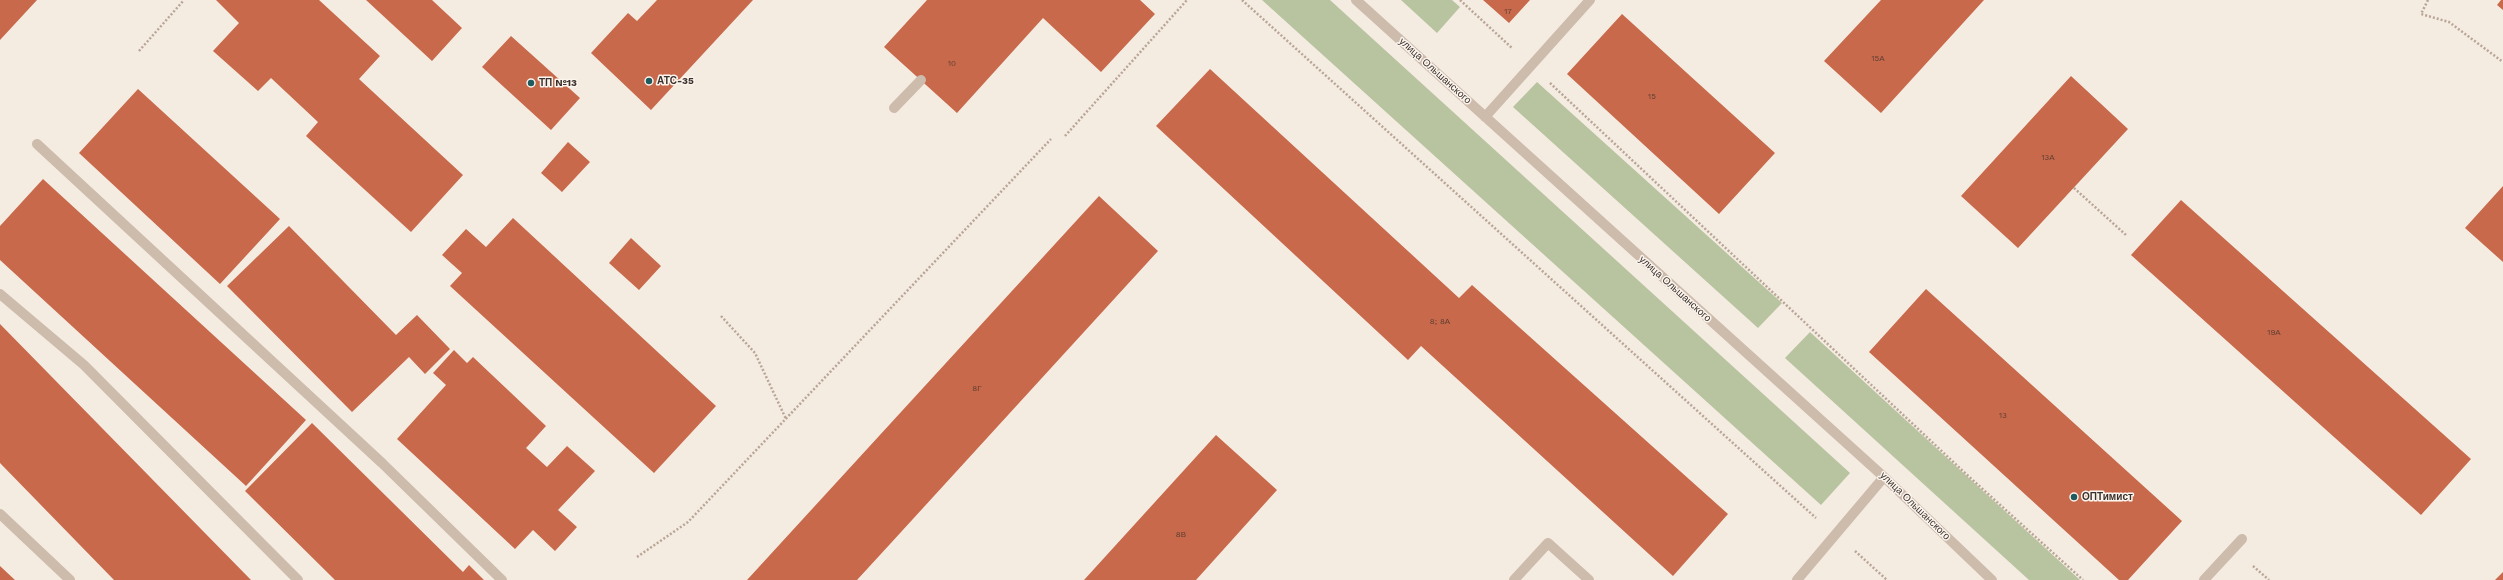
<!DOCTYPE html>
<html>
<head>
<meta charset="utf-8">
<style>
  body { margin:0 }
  canvas { display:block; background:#f4ebe1 }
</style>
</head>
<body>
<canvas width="2503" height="580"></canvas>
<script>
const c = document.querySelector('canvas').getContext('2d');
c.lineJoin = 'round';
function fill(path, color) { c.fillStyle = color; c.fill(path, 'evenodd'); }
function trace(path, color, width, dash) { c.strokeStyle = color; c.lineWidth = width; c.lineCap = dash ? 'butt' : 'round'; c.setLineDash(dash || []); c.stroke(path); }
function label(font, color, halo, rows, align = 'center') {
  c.font = font + ' "Work Sans",sans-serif'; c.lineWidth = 3; c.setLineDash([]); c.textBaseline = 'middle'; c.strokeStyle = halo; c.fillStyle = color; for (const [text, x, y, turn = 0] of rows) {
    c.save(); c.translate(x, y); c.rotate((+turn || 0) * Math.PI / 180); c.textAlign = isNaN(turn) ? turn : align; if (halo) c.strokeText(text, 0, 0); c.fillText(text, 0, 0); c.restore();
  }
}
fill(new Path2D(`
  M1262 0H1330L1850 473 1821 505Z
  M1401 0H1452L1460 7 1437 33Z
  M1537 82 1782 303 1758 328 1513 107Z
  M1810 332 2080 580H2029L1785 358Z`), '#b8c4a0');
fill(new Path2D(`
  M0 0H37L0 40Z
  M216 0H319L380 56 359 79 463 175 411 232 306 136 318 122 271 78 258 91 213 51 239 23Z
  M366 0H432L462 28 432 61Z
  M657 0H753L651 110 591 53 628 13 637 21Z
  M927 0H1140L1155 14 1101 72 1043 18 957 113 884 47Z
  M1483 0H1530L1509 23Z
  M1881 0H1984L1881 113 1824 61Z
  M2501 0H2503V10L2497 5Z
  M1622 14 1775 153 1719 214 1567 74Z
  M511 36 580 98 551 130 482 67Z
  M1210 69 1459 298 1472 285 1728 514 1673 576 1421 346 1408 360 1156 126Z
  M2071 76 2128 129 2018 248 1961 196Z
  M138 89 280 219 220 284 79 153Z
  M568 142 590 162 562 192 541 173Z
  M43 179 306 420 246 486 0 260V226Z
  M2503 186V262L2465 228Z
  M1099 196 1158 251 891 543 857 580H747Z
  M2181 200 2471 459 2421 515 2131 255Z
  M513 218 716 406 654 473 450 286 462 273 442 255 466 229 486 247Z
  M289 226 396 335 417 315 450 349 425 374 409 357 352 412 227 286Z
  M631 238 661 266 639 290 609 263Z
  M1926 289 2182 521 2128 580H2119L1869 352Z
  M0 324 251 580H114L0 463Z
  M454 350 467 363 473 357 546 426 526 448 547 467 567 446 595 471 558 510 577 527 555 551 533 530 515 549 397 439 446 385 433 373Z
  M312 423 463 572 469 565 484 580H335L245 491Z
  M1216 435 1277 490 1196 580H1084Z
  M0 566 15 580H0Z
  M2503 572V580H2495Z`), '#c8694b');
trace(new Path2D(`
  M1242 0 1816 518
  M1460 0 1512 48
  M2428 0 2421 14 2449 22 2503 62
  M139 51 184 0
  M1550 83 1965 473 2083 580
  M1065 136 1187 0
  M2074 188 2126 235
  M721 316 755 353 786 419
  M1855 551 1887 580
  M637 557 688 522 1051 139
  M2253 566 2269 580`), '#b9a596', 2.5, [2, 2]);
trace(new Path2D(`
  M1356 0 1884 477 1992 580
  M894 108 921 80
  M1485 117 1590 0
  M37 144 382 463 502 580
  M0 294 84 365 298 580
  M0 514 70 580
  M1514 580 1548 543 1589 580
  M1797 580 1884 477
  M2204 580 2242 539`), '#cdbbac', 10);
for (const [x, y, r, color] of [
  [649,81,4,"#1f5a5e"],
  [531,83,4,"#1f5a5e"],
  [2074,497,4,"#1f5a5e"]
]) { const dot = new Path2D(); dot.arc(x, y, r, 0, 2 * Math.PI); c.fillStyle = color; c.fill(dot); trace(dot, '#fbf5ee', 1.5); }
label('8px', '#5e3e33', null, [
  ["17",1508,12],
  ["15А",1878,59],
  ["10",952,64],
  ["15",1652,97],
  ["13А",2048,158],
  ["8; 8А",1440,322],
  ["19А",2274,333],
  ["8Г",977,389],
  ["13",2003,416],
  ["8В",1181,535]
]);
label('10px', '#3b302b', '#fbf5ee', [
  ["улица Ольшанского",1435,71,42],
  ["улица Ольшанского",1675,289,42],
  ["улица Ольшанского",1915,506,44]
]);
label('bold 10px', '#3b302b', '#fbf5ee', [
  ["АТС-35",657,81],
  ["ТП №13",539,83],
  ["ОПТимист",2082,497]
], 'left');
</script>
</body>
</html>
